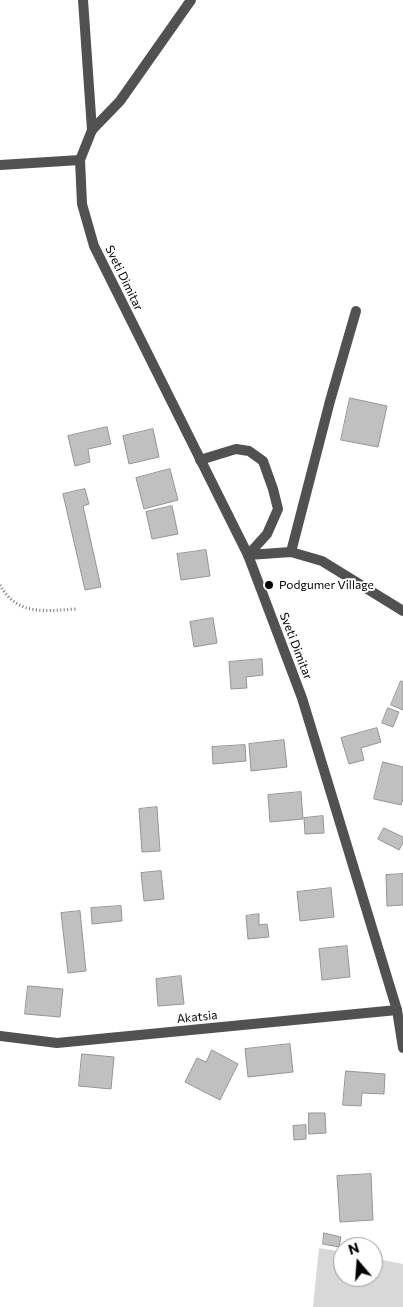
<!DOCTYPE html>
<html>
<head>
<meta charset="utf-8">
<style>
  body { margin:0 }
  #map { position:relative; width:403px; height:1307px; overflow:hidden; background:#fff; font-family:Commissioner,sans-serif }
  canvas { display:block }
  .north { position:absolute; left:333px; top:1237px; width:50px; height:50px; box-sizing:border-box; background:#fff; border:1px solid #999; border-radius:50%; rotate:342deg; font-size:14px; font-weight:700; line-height:20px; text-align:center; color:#000 }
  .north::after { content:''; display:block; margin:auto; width:18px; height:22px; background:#000; clip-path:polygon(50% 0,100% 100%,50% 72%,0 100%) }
</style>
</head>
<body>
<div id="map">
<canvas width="403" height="1307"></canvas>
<div class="north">N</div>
</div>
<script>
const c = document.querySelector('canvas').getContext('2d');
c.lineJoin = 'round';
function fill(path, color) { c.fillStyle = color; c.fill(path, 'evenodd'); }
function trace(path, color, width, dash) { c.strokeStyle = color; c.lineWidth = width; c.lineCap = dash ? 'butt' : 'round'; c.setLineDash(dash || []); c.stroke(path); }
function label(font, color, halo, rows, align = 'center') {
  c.font = font + ' Commissioner,sans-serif'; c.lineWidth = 4; c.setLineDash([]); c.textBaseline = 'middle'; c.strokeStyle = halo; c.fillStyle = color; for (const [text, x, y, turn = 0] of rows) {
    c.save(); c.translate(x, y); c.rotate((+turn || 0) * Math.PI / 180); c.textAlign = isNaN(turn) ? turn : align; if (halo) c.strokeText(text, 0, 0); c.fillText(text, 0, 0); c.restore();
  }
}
fill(new Path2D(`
  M319 1248 343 1252V1277H373V1258L403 1264V1307H313Z`), '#d8d8d8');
const building = new Path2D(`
  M350 398 387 406 378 447 341 440Z
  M107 427 111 444 88 449 90 462 75 466 68 436Z
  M153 429 159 457 129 464 123 436Z
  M170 469 178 500 144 509 136 478Z
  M85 489 89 504 83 506 101 587 85 590 63 494Z
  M172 506 178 534 152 539 146 512Z
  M206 550 210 576 181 580 177 554Z
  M213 618 217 643 194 647 190 622Z
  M262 659 263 675 246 677 247 688 231 689 229 662Z
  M401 681 403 682V710L391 705Z
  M388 708 399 712 393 727 382 723Z
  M377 728 381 742 361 748 364 760 349 764 341 738Z
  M284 740 287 767 251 771 249 744Z
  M245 745 246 761 213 764 212 747Z
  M383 762 403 767V799L401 805 374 799Z
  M301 792 303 819 270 822 268 795Z
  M157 807 160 851 142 852 139 809Z
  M323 816 324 833 305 834 304 818Z
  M384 828 403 837V843L399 850 378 839Z
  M161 871 164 899 144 901 141 873Z
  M403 874V905L387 906 386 875Z
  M331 888 334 917 300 921 297 892Z
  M121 906 122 921 92 924 91 908Z
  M80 911 86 971 68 973 61 913Z
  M259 914V925L267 924 269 937 248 939 246 916Z
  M347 946 350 977 322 980 319 949Z
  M181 976 184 1004 158 1006 156 979Z
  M28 986 63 989 60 1017 25 1014Z
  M290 1044 293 1072 248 1077 245 1049Z
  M212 1050 238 1064 220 1100 185 1082 197 1058 206 1062Z
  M82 1054 114 1057 111 1089 79 1086Z
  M346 1071 385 1074 384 1094 362 1093 361 1106 343 1105Z
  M309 1113H325L326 1133 309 1134Z
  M306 1125V1139L294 1140 293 1126Z
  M371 1174 373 1220 340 1222 337 1176Z
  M324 1233 341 1237 339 1247 323 1244Z`);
fill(building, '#c0c0c0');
trace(building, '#959595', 1);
trace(new Path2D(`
  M0 585C17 616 45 611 76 609`), '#737373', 3, [1, 2.5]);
trace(new Path2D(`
  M200 460 236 449 249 451 263 461 273 489 278 509 267 534 248 555
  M291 552 330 401 356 311`), '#515151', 10);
trace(new Path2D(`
  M83 0 92 130
  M92 130 120 101 191 0
  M0 165 80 160
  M248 555 291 552 322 561 403 611
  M0 1036 57 1043 397 1010`), '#515151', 10);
trace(new Path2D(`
  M92 130 80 160 82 204 94 246 248 555 302 698 397 1010 403 1048`), '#515151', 10);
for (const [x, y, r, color] of [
  [269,585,5,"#000"]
]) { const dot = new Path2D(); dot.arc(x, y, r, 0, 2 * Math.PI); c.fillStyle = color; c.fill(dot); trace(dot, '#fff', 2); }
label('12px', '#000', '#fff', [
  ["Sveti Dimitar",124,278,64],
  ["Sveti Dimitar",296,646,69],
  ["Akatsia",197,1017,-6]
]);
label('12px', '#000', '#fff', [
  ["Podgumer Village",279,585]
], 'left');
</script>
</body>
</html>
